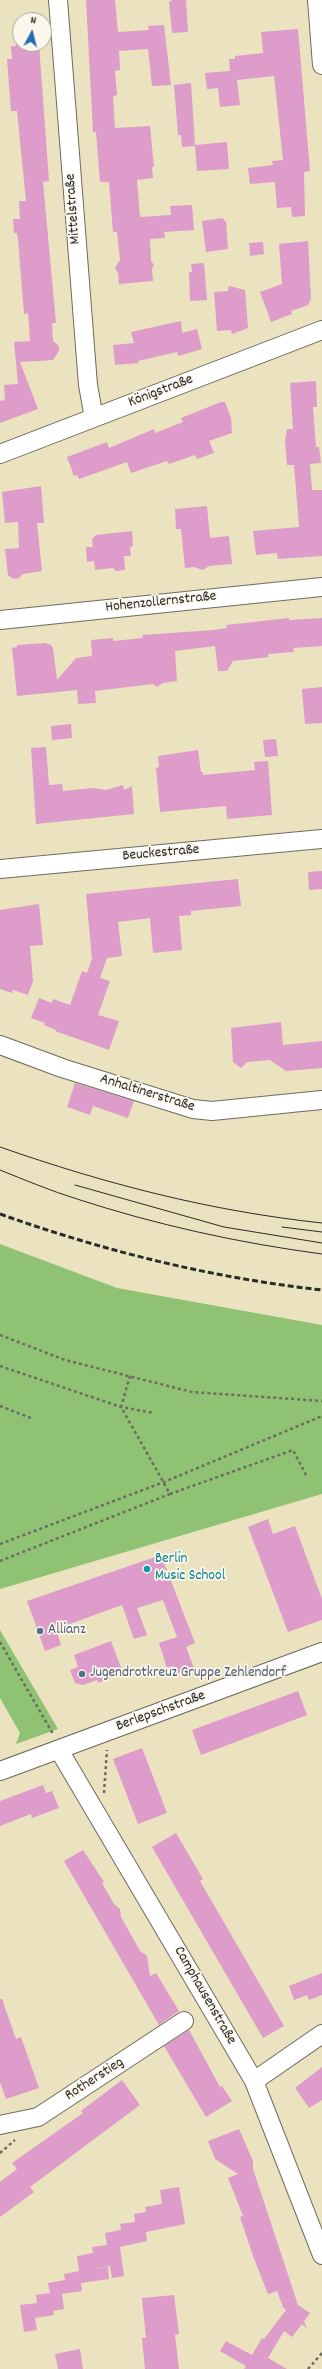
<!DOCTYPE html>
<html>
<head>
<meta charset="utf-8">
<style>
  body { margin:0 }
  #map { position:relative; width:322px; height:2369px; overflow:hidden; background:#ebe2c0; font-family:Dekko,sans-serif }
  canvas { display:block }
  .north { position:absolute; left:12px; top:12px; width:40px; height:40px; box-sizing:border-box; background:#fbf7ec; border:1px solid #a8a59f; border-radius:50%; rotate:7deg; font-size:11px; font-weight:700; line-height:16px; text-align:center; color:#2b2b2b }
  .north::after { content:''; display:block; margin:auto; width:14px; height:18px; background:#1f6fb2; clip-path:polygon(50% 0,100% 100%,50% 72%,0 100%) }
</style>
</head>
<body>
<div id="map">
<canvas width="322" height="2369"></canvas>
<div class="north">N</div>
</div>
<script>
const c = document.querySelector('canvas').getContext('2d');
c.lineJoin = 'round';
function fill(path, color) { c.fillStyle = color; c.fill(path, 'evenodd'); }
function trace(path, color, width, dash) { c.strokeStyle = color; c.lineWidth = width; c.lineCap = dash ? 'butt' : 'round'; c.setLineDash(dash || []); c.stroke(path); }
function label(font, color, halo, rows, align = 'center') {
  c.font = font + ' Dekko,sans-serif'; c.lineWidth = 3.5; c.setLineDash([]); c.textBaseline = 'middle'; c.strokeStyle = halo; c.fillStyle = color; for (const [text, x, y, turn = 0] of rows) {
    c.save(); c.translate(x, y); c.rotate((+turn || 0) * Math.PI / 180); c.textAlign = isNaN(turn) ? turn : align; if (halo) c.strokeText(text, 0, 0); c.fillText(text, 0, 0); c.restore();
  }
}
fill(new Path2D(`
  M0 1244 117 1288 322 1325V1494L0 1589Z
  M0 1630 58 1729 16 1744 20 1733 0 1698Z`), '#90c273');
fill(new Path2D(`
  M86 0H115L118 32 149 30 148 26 164 25 171 85 152 86 148 49 119 51 120 70 115 71 117 95 113 96 115 128 150 126 154 167H152L153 178 137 180 140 217 171 215 170 206 192 205 194 230 164 232 165 238 150 239 151 261 154 265 152 269 153 281 119 284 118 272 115 268 120 260 117 232H113L109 182H100L96 132H93Z
  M173 0H186L188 32 172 33 169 2Z
  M298 29 310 171 304 172 305 216 292 217 291 207 277 208 275 182 250 184 248 168 273 165 272 161 283 160 274 76 237 80 240 105 220 107 218 88 207 89 205 73 230 71 229 59H235V56L263 53 261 32Z
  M16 44H39L49 181 43 182 56 323H52L53 341 59 346V351L53 360 20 362 38 409 0 423V401L5 400 4 385 18 384 14 342 30 341 28 313 24 314 18 239 17 233H14L13 219H20L19 201H26L17 111H11L7 59H12L11 46H16Z
  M191 83 195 145 227 142 229 169 197 171 195 146 182 147 181 135H178L174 85Z
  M223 218 224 221H226L228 249 206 252 202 221Z
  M308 241 311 299 308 305 291 311 292 314 271 322 260 292 282 284 279 244Z
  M263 242 264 254 250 256 249 243Z
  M204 263 207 300 190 301 189 272H192L191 264Z
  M229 286 245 290 248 328 232 334 231 330 217 331 214 292 228 291Z
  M181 321 182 333 197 329 202 349 178 356 177 352 138 361 139 363 115 365 113 345 134 343 131 332Z
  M316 381 317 407H313L316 447H319L321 463 310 464 312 490H322V556L278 559 277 553 256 555 253 531 299 527 294 465H287L285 441 287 429H293L290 383Z
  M221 402H225L231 418 232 433 209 441 214 453 197 459 195 455 169 464 167 461 131 473 127 462 79 479 77 475 74 476 67 457 107 442 109 448 154 429 155 433 183 422 181 418Z
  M41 486 44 523H37L42 571 23 574 19 578 13 579 8 575 5 549 19 548 18 522 5 523 2 492Z
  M207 506 210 538 229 536 232 564 209 566 203 570 194 567 185 568 181 529H176L175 509Z
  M132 531 133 546 130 547 131 556H124L125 570 116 571 113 568 95 570 94 561 87 562 86 547H93L92 539 96 535Z
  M289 618V620L322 618V646L293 648 294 652 268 654 269 657 233 661 227 671H218L215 646 175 651 177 681 163 683 157 687 153 684 95 691 96 703 78 704 77 690 17 696 12 648 17 647V645L45 643 51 645 53 648 57 680 76 658 92 656 91 640 113 638V641L143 638 142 635 214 630 227 628 226 625Z
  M322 687V723L305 724 302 689Z
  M71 724 72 738 52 740 51 726Z
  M276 739 278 756 265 757 263 740Z
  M46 747 49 785 62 784 63 791 93 788 106 790 123 785 124 790 132 786 134 814 36 824 31 748Z
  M198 750 201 772H203V775L255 770 254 762 268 761 272 815 227 819 226 806 160 812 156 768 159 767 158 756Z
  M322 871V889L309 890 308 872Z
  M238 879 241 906 191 911V915L179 916 182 950 153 953 150 918 118 922 122 956 107 958 100 978 110 981 98 1015 119 1021 109 1050 55 1031 56 1030 44 1025 45 1023 31 1018 39 998 52 1003 53 999 70 1005 82 971 87 973 92 959 86 894Z
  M39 904 43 945 30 946 33 981 28 995 13 990 12 993 0 989V910Z
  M281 1022 283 1045 322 1041V1068L286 1071 270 1060 247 1062 241 1068 233 1062 231 1028Z
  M75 1083 134 1101 128 1118 93 1106 90 1115 67 1107Z
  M268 1519 273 1534 295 1526 322 1599V1620L288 1632 248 1527Z
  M161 1555 195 1643 186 1647 194 1668 176 1674 173 1666 167 1668 159 1643 177 1637 163 1600 137 1608 147 1635 134 1639 122 1605 56 1629 61 1645 45 1651 27 1601Z
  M111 1641 122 1670 110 1675 111 1678 98 1683 97 1680 83 1685 75 1683 70 1670 78 1667 74 1655Z
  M298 1691 307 1715 201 1755 192 1730Z
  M142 1748 167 1813 138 1824 113 1759Z
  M43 1785 46 1793 52 1791 59 1808 32 1818 31 1814 0 1826V1801Z
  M176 1833 203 1879 200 1881 284 2026 263 2038 152 1847Z
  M83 1850 104 1882 102 1883 114 1904 120 1909 121 1917 140 1951 147 1956 150 1976 156 1973 179 2011 159 2025 64 1861Z
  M322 1973V1995L309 2000 307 1995 294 2000 289 1986Z
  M0 1999H2L16 2039 21 2037 39 2088 6 2099 0 2082Z
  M189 2030 220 2087 222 2086 232 2101 206 2117 164 2046Z
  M322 2067V2100L309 2108 295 2088Z
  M122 2080 140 2105 30 2187 34 2192 0 2217V2182L17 2169 12 2163 83 2113 81 2111Z
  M239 2129 253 2161V2169L298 2305 310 2313 304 2321 307 2329 302 2324 292 2337 284 2331 268 2358 287 2369H244L246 2366 220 2351 226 2341 252 2355 262 2338 264 2339 286 2310 283 2307 277 2291 268 2294 253 2256 240 2217 243 2216 228 2178 238 2174 215 2159 208 2141Z
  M179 2187 185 2224 146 2232 147 2241 120 2247 124 2276 112 2278 109 2261 110 2266 92 2269 108 2267 109 2279 81 2283 82 2291 62 2294 64 2309 53 2311 54 2315 35 2318 37 2330 24 2332 20 2305 37 2303 36 2295 50 2293 48 2283 65 2280 64 2274 79 2271 77 2256 93 2253 92 2247 107 2245 105 2233 121 2230 120 2224 135 2222 134 2214 146 2212 145 2207 162 2204 160 2190Z
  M174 2295 179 2334 175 2335 179 2369H145L142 2338H146L142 2298Z
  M80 2349 83 2369H58L55 2354Z`), '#dd9cca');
const minor = new Path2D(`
  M58 0 88 385 94 418
  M317 0 322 65
  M0 454 322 330
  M0 620 322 587
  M0 869 322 839
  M0 1045 62 1068 193 1109 212 1111 322 1100
  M59 1750 254 2081 322 2255
  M0 1771 322 1652
  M254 2081 322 2034
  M0 2125 38 2117 184 2021`);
trace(minor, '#6e6b5f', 20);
trace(new Path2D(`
  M0 1335 65 1360 192 1392 322 1401
  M0 1366 121 1407 154 1413
  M0 1406 31 1418
  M170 1494 293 1450 307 1477
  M0 1544 164 1482 322 1416
  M0 1561 170 1494 121 1407 130 1376
  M0 1642 53 1734
  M104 1793 107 1750
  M0 2153 15 2140
  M308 2369 322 2353`), '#6e6b5f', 2.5, [3, 3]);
trace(minor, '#fff', 18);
trace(new Path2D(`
  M0 1147C106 1184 210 1211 322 1223
  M0 1170C25 1180 51 1191 77 1199 157 1225 239 1243 322 1254
  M75 1185 224 1227 322 1243
  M282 1227 322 1232`), '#2b2b2b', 1);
trace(new Path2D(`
  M0 1214C104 1251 212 1278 322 1290`), '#2b2b2b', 3, [6, 3]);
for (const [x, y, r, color] of [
  [147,1569,4,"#0f9aa8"],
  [40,1631,4,"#5c6f8a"],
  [82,1674,4,"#5c6f8a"]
]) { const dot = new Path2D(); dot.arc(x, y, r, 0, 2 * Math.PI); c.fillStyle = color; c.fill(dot); trace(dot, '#fbf7ec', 1.5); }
label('15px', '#2b2b2b', '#fbf7ec', [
  ["Mittelstraße",74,209,-94],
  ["Königstraße",161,392,-21],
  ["Hohenzollernstraße",161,603,-6],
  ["Beuckestraße",161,854,-5],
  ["Anhaltinerstraße",147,1094,17],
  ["Berlepschstraße",161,1712,-20],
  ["Camphausenstraße",204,1996,60],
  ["Rotherstieg",95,2080,-33]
]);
label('15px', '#0d838f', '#fbf7ec', [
  ["Berlin",155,1560],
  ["Music School",155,1577]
], 'left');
label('15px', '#4e5e75', '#fbf7ec', [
  ["Allianz",48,1631],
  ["Jugendrotkreuz Gruppe Zehlendorf",90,1674]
], 'left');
</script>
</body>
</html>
